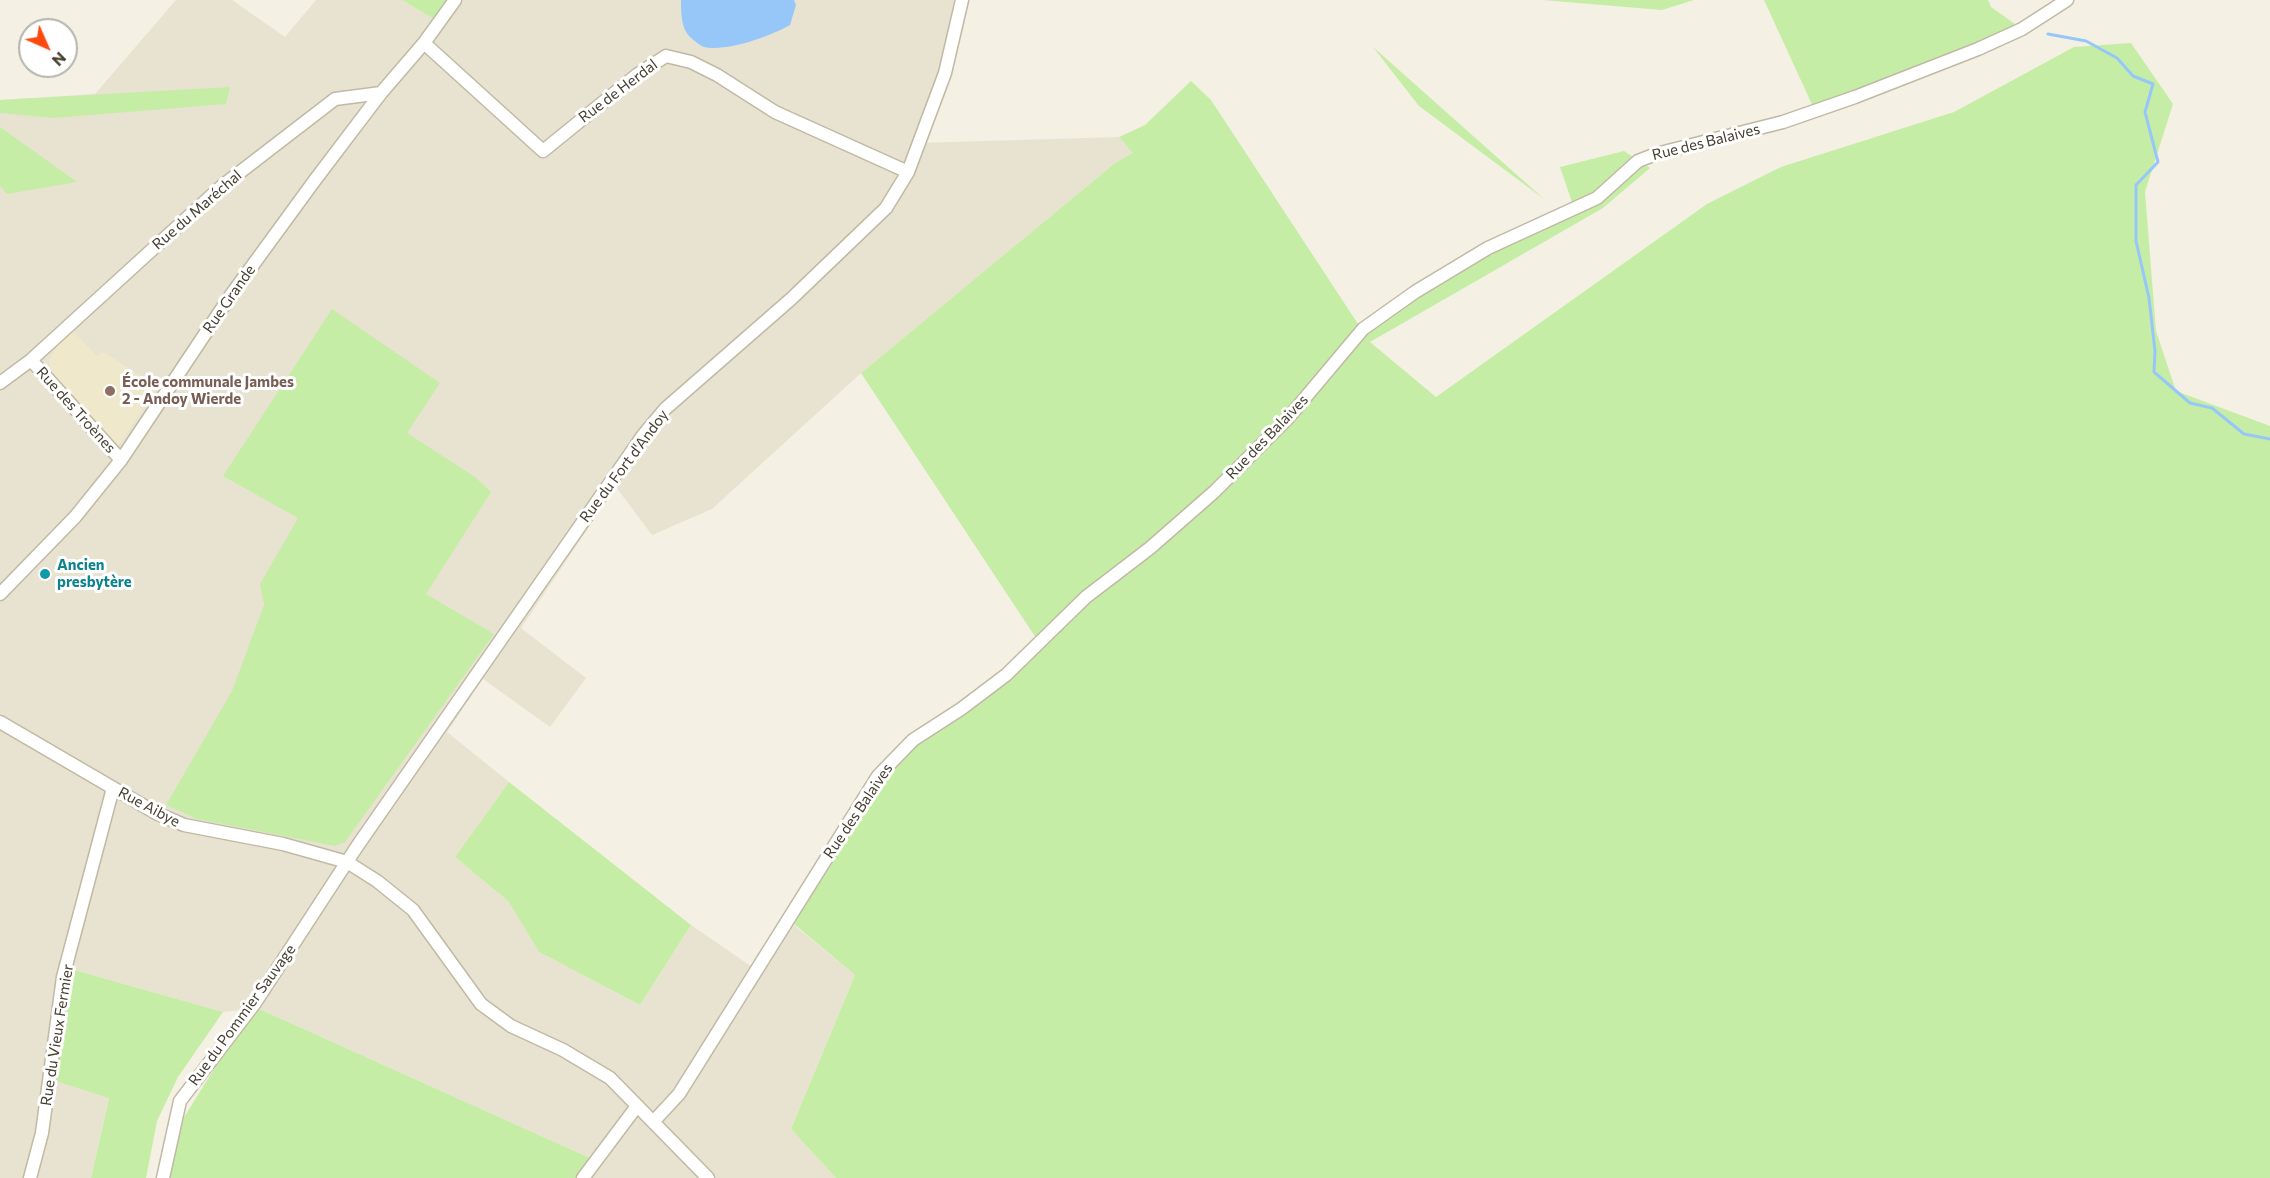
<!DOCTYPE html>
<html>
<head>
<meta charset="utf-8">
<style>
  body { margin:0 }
  #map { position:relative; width:2270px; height:1178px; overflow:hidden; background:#f4f0e3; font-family:Commissioner,sans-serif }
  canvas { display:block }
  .north { position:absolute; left:18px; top:18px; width:60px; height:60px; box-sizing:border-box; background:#fff; border:2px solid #b5b3ad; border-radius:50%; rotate:135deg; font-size:16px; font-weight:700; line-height:24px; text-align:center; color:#464032 }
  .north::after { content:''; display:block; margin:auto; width:21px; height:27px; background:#ff4a0f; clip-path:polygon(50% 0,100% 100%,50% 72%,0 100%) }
</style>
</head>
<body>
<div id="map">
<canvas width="2270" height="1178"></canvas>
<div class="north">N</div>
</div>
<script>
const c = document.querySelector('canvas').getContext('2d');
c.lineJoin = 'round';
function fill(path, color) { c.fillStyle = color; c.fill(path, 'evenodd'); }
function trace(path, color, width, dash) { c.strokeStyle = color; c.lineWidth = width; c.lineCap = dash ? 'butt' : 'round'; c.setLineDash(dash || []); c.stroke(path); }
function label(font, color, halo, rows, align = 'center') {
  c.font = font + ' Commissioner,sans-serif'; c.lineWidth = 6; c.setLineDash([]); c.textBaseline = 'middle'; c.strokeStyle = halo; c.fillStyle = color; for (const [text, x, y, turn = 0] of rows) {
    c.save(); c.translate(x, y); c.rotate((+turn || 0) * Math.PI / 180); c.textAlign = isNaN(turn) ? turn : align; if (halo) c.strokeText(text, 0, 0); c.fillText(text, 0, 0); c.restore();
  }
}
fill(new Path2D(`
  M176 0H232L285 37 316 0H402L439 22 455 0H962L919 143 1119 137 1134 153 1115 163 861 373 712 509 652 535 616 487 521 628 586 678 550 727 483 679 447 732 509 782 455 857 508 901 539 952 640 1005 691 925 752 967 784 917 855 975 791 1129 836 1178H575L590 1158 257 1008 223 1012 71 969 109 1097 91 1178H0V100L95 94Z`), '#e8e3d0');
fill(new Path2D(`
  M72 330 97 356 103 352 158 387 119 445 112 444 59 384 51 372 49 360 59 343Z`), '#efe8cb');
fill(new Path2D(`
  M402 0H455L439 22Z
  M1543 0H1694L1662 10Z
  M1764 0H1988L1991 7 2022 29 1815 111Z
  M2131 43 2173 104 2145 192 2156 331 2176 391 2270 426V1178H836L791 1129 855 975 794 924 882 777 897 758 1206 503 1363 329 1415 292 1574 208 1560 167 1624 151 1650 168 1603 208 1370 342 1436 397 1707 204 1781 167 1954 112 2074 47Z
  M1373 47 1544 199 1419 106Z
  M1191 81 1211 100 1360 327 1287 415 1212 489 1036 638 861 373 1115 163 1133 153 1119 137 1145 125Z
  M230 87 226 104 54 118 0 113V100Z
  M0 127 77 182 7 194 0 186Z
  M332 309 440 383 407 433 475 477 491 492 426 594 494 634 345 842 335 846 197 819 166 805 232 691 264 605 260 584 298 518 223 476Z
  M509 782 691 925 640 1005 539 952 508 901 455 857Z
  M71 969 223 1012 178 1077 157 1121 146 1178H91L109 1098 56 1081Z
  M257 1008 590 1158 575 1178H167L178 1127 245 1019Z`), '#c6eda6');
fill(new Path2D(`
  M681 0H794L796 5 790 25C771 36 727 52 704 47 700 46 692 39 689 36 681 28 681 11 681 0Z`), '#97c7f9');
trace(new Path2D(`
  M2048 34 2086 41 2117 58 2133 76 2153 84 2145 112 2158 162 2136 185V241L2149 298 2155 351 2154 372 2190 403 2212 408 2244 434 2270 439`), '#97c7f9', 3);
const minor = new Path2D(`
  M424 43 543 151 638 74 666 56 691 62 717 75 775 112 908 172
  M31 360 121 460
  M0 383 31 360 222 186 335 99 381 93
  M0 594 75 517 121 460 231 295 315 180 381 93 424 43 455 0
  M0 722 156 813 184 825 283 844 347 862 377 881 413 910 481 1004 511 1026 563 1050 610 1078 708 1178
  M654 1121 679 1094 878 776 913 740 961 709 1006 675 1086 597 1150 548 1214 492 1289 417 1363 329 1415 292 1488 248 1597 198 1638 161 1656 154 1783 122 1855 97 1978 49 2022 29 2067 0
  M30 1178 42 1133 63 977 113 788
  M163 1178 180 1101 255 1003 358 845 644 434 665 409 791 299 886 208 908 172 945 73 962 0
  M583 1178 637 1106`);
trace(minor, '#c0b9a4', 15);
trace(minor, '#fff', 12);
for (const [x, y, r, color] of [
  [110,391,6,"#8d6e63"],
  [45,574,6,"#0f9aa8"]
]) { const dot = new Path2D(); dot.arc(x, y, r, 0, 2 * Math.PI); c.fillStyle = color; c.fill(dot); trace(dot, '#fff', 2); }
label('15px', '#464032', '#fff', [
  ["Rue de Herdal",618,91,-37],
  ["Rue des Balaives",1706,142,-14],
  ["Rue du Maréchal",197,210,-41],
  ["Rue Grande",229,299,-55],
  ["Rue des Troènes",76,410,48],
  ["Rue des Balaives",1267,437,-46],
  ["Rue du Fort d'Andoy",624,466,-53],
  ["Rue Aibye",149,807,28],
  ["Rue des Balaives",858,811,-56],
  ["Rue du Pommier Sauvage",242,1015,-54],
  ["Rue du Vieux Fermier",57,1035,-81]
]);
label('bold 15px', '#785e54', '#fff', [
  ["École communale Jambes",122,382],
  ["2 - Andoy Wierde",122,399]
], 'left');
label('bold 15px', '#0d838f', '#fff', [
  ["Ancien",57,565],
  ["presbytère",57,582]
], 'left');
</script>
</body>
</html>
